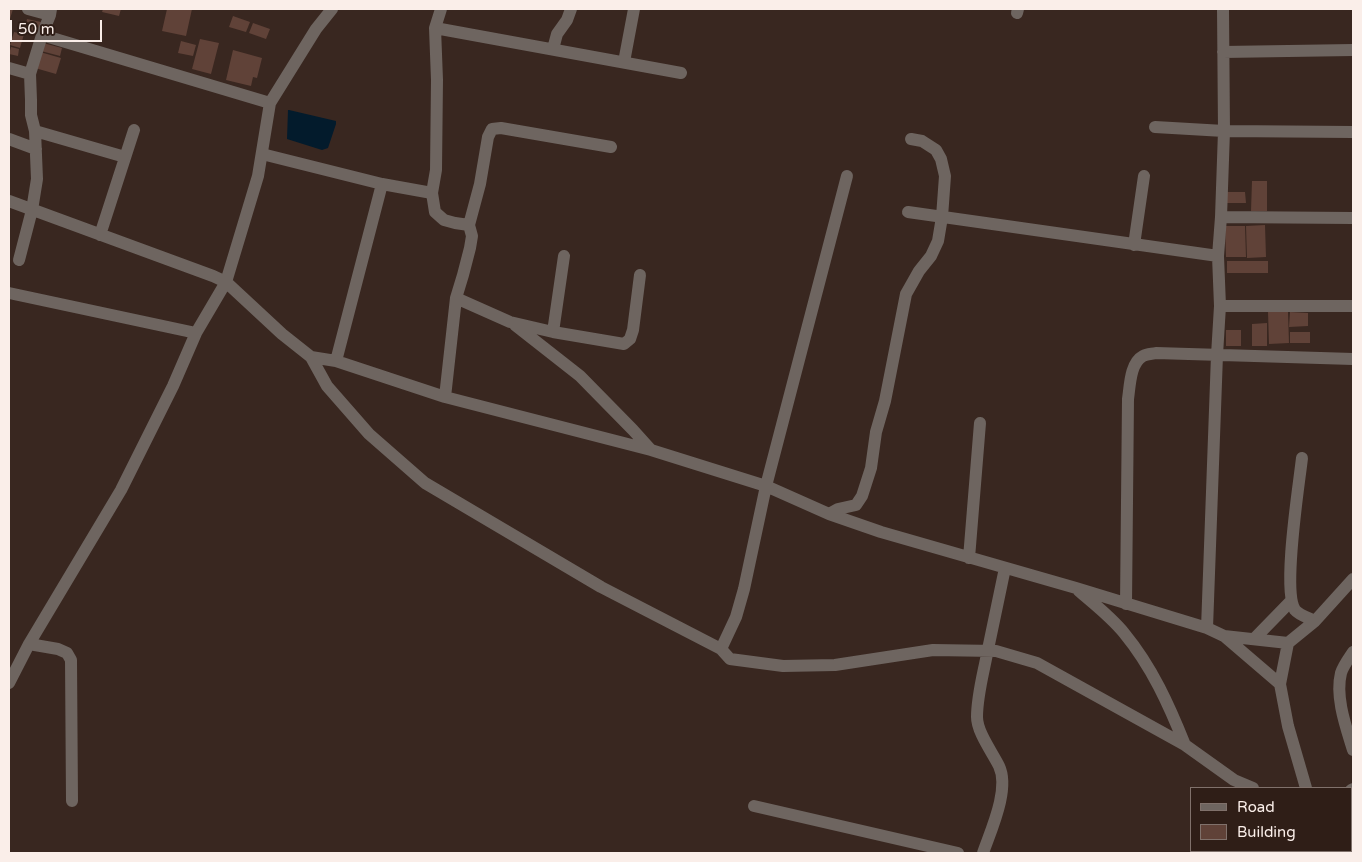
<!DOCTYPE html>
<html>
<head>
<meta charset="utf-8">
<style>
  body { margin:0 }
  #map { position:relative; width:1362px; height:862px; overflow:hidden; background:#392720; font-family:"Varela Round",sans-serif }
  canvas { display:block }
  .frame { position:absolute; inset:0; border:10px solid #faeee9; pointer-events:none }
  .legend { position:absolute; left:1190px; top:787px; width:162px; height:65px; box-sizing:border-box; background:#2f1e17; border:1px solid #80716b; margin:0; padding:6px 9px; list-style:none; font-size:15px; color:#faeee9 }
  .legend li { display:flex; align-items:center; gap:10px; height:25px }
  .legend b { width:25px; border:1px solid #80716b }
  .scale { position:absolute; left:10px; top:20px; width:92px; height:22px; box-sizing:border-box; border:2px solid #faeee9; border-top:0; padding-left:6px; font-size:15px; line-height:18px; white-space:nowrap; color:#faeee9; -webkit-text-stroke:4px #2f1e17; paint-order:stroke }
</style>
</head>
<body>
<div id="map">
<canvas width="1362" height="862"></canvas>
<div class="frame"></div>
<ul class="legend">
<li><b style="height:6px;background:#6e6560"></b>Road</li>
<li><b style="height:14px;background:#604238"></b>Building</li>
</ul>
<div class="scale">50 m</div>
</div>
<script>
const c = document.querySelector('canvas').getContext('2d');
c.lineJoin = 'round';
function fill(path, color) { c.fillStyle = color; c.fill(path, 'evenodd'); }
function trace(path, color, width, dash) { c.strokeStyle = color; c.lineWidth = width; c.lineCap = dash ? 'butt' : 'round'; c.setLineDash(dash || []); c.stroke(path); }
fill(new Path2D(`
  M288 110H289L336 121V124L328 148 322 150 287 139Z`), '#031b2c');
fill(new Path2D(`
  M9 9H13L9 22Z
  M103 9H121L119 16 102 12Z
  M167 9H192L186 36 162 31Z
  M233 16 250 22 246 32 229 27Z
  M27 19 41 22 38 35 24 32Z
  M253 23 270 29 266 39 249 33Z
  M14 32 24 34 20 48 10 45Z
  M200 39 219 43 211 74 192 69Z
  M181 41 196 45 193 56 178 53Z
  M43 43 62 48 60 56 41 51Z
  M11 47 19 49 18 56 9 54Z
  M233 50 262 58 257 78 253 77 251 86 226 80Z
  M40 52 61 58 56 74 35 68Z
  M1252 181H1267V211H1251Z
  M1226 192H1245L1246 203H1226Z
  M1265 225 1266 257 1247 258 1246 226Z
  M1225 226H1245L1246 257H1226Z
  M1227 261H1268V273H1227Z
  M1268 312H1288L1289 343 1269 344Z
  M1290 312 1308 313V326L1289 327Z
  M1267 323V346H1252V324Z
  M1226 330H1241V346H1226Z
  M1290 332H1310V343H1290Z`), '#604238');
trace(new Path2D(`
  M28 9 50 15
  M441 9 435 28 437 80 436 170 432 193 435 212 444 220 455 223 469 225 472 236 470 248 463 275 456 298 445 397
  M1017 13 1018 9
  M435 28 681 73
  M42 35 270 103
  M553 49 557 34 567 20 571 9
  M1223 52 1353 50
  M624 62 634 9
  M9 68 30 74
  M1155 127 1224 131 1353 132
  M35 131 125 157
  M9 139 36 149
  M262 154 382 184 432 193
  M847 176 766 486 744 589 736 617 721 649 730 659 783 666 835 665 933 650 996 651 1037 663 1185 745 1234 780 1253 788
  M9 201 213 276 226 282 282 334 311 357 336 361 445 397 651 450 766 486 829 514 881 532 1076 588 1207 628 1224 636 1288 643
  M908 212 1218 256
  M1221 217 1353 218
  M469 225 480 184 488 137 492 129 501 128 611 147
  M100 235 134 130
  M1134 245 1144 176
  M19 260 32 210 37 179 35 131 31 115V100L30 74 42 35 50 15 51 9
  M9 293 196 333
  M456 298 510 322 553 332 624 344 630 339 633 330 640 275
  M1220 306H1353
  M515 325 580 376 633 430 651 450
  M553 332 564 256
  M311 357 327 386 369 434 425 483 601 587 721 649
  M336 361 382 184
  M1302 458C1299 485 1282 591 1295 610 1299 615 1309 618 1315 621
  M829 514 838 509 856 505 862 496 871 468 876 432 885 401 906 294 919 271 931 256 938 241 942 217 945 176 941 159 936 150 922 141 911 139
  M969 558 980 423
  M1079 591C1094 604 1111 617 1124 633 1152 667 1169 705 1185 745
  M1126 604 1128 399C1130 386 1130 363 1143 356 1147 354 1152 354 1156 353L1353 359
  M1207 628 1217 355 1220 306 1218 256 1221 217 1224 131 1223 9
  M1224 636 1280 684
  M1254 639 1291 601
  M29 644 58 649 67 653 71 660 72 801
  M1353 652C1349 658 1343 666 1341 673 1335 697 1346 727 1353 750
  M9 683 29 644 121 490 173 386 196 333 226 282 258 176 270 103 316 29 332 9
  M1306 788 1288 726 1280 684 1288 643 1315 621 1353 579
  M1351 790 1353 789
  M754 806 958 853
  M1317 851 1318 853
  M983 853C991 830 1010 789 999 766 992 752 977 732 977 717 977 696 983 675 987 654 993 625 999 597 1005 568`), '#6e6560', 12);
</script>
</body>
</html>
